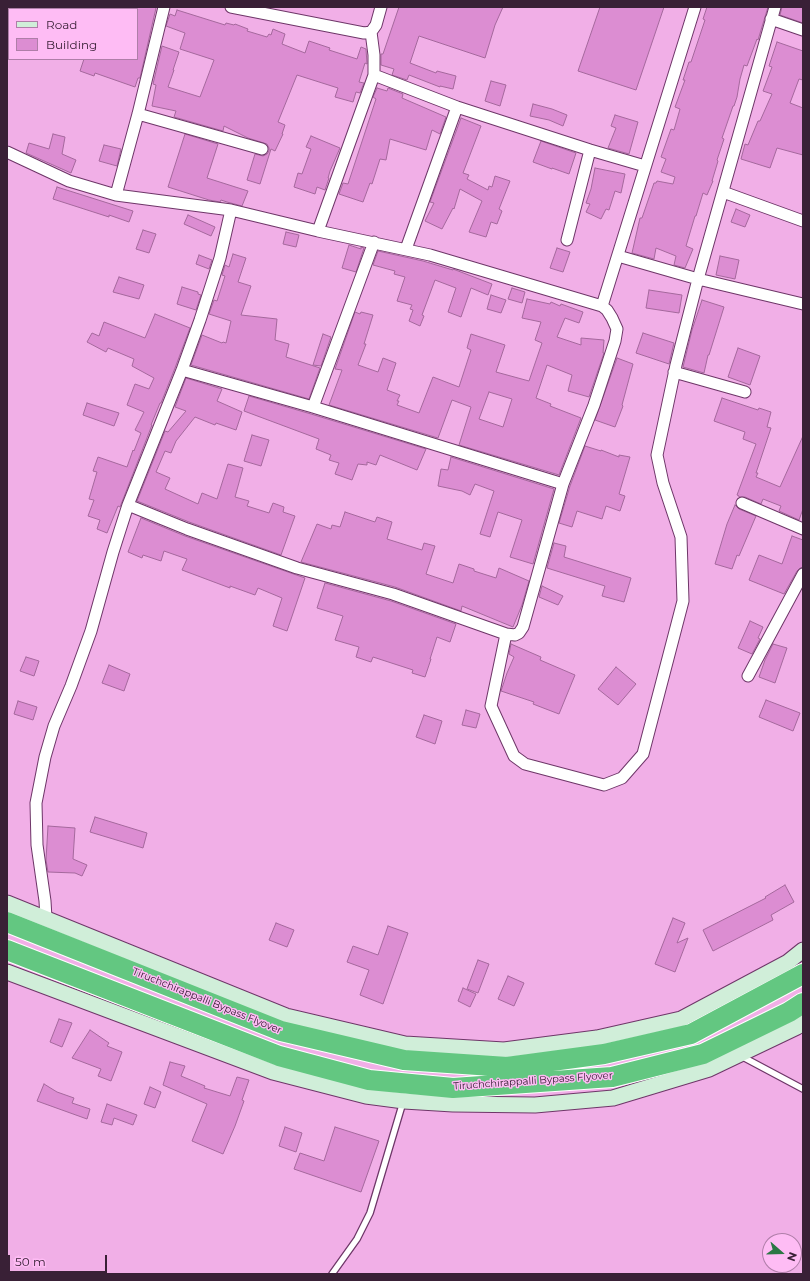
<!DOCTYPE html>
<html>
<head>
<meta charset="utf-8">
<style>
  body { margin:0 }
  #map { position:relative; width:810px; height:1281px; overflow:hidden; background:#f1afe7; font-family:Montserrat,sans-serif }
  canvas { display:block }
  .frame { position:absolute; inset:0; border:8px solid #392036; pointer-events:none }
  .legend { position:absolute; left:8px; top:8px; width:130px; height:52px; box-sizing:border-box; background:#febcf4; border:1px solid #af7ea8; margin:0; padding:5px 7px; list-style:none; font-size:12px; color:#392036 }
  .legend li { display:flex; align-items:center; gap:8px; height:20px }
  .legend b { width:20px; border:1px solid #af7ea8 }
  .north { position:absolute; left:762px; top:1233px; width:40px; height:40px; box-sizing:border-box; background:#febcf4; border:1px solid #af7ea8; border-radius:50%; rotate:110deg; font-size:11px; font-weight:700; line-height:16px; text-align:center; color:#392036 }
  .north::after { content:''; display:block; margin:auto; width:14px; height:18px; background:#2c7745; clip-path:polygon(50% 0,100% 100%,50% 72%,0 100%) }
  .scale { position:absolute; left:8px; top:1255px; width:99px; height:18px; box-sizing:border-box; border:2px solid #392036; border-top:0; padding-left:5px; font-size:12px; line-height:14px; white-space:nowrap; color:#392036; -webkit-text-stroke:3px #febcf4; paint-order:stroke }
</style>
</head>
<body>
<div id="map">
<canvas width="810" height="1281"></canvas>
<div class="frame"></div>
<ul class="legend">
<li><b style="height:5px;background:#d0eed9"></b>Road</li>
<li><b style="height:11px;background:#dc8dd2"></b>Building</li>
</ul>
<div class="north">N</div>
<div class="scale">50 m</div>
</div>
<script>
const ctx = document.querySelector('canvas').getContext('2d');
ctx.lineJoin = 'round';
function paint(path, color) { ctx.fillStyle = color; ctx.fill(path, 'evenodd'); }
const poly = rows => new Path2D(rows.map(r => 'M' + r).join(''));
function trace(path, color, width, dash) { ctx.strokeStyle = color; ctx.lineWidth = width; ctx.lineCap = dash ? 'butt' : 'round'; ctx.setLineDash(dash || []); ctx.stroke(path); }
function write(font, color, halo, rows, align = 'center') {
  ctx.font = font + ' Montserrat,sans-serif'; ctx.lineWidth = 3; ctx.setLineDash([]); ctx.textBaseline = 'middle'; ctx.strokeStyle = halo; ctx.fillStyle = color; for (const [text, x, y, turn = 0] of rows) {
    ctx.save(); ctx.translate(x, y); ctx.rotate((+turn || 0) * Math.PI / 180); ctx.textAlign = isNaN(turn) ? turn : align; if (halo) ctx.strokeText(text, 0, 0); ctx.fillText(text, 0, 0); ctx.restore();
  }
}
const building = poly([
  [137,7,153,7,156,8,140,78,138,78,135,87,95,73,94,76,80,71,84,59,137,59,137,7],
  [399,7,503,7,495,25,485,58,419,36,410,63,436,73,437,71,456,76,453,89,440,86,440,87,409,75,407,80,392,75,394,69,381,65,381,54,383,54,399,7],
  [600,7,664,7,636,90,578,71,600,7],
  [707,7,768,7,758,40,757,39,747,66,744,65,740,79,737,97,734,106,733,106,722,138,724,139,717,160,718,161,712,181,713,181,707,195,703,193,696,216,695,216,686,246,693,249,685,268,674,265,676,256,656,248,654,259,632,253,640,218,642,218,654,183,656,183,657,181,673,184,675,177,661,172,666,159,661,157,671,129,674,130,680,109,675,107,685,80,683,80,689,62,691,62,705,20,703,19,707,7],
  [782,7,803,7,803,23,780,15,782,7],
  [177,10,225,25,226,23,234,25,235,24,248,29,247,31,267,37,269,34,271,35,273,29,285,34,282,44,305,53,309,41,330,48,329,50,357,59,361,47,366,49,367,64,365,63,359,82,364,83,360,93,356,92,353,102,335,97,338,88,297,75,278,122,285,125,282,134,283,134,275,151,271,149,260,184,247,180,255,154,263,156,267,154,269,151,269,148,267,144,248,138,224,126,223,131,174,117,176,111,152,106,156,85,153,84,162,46,179,52,173,70,174,70,168,87,200,97,214,60,180,49,185,33,166,26,170,14,175,16,177,10],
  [777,42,803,51,803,80,799,79,790,103,803,108,803,155,777,148,770,168,741,159,745,144,748,145,758,121,760,121,772,94,763,91,772,67,769,66,777,42],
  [491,81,506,85,500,106,485,101,491,81],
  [377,88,387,91,388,88,403,94,402,98,446,117,440,134,432,130,426,150,390,139,386,160,380,159,372,184,370,183,363,202,339,194,343,183,348,184,376,99,373,97,377,88],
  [533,104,552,109,567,115,563,126,549,120,530,116,533,104],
  [615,115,638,122,629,154,608,148,616,128,611,126,615,115],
  [461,118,481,126,463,173,469,175,467,179,488,190,489,186,492,187,495,176,510,181,499,209,502,211,497,224,491,222,486,237,469,232,482,201,460,189,454,209,453,208,442,229,425,221,434,203,430,202,461,118],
  [53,134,65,137,62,154,76,160,71,173,26,153,29,143,49,149,53,134],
  [185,134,218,144,207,178,248,191,242,206,227,202,221,200,220,202,209,200,168,187,185,134],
  [311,136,340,148,330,171,328,178,329,178,325,190,317,187,315,194,294,187,298,173,302,174,311,149,306,147,311,136],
  [541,141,576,153,569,174,552,168,552,169,533,162,541,141],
  [104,145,121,149,117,166,99,161,104,145],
  [595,168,625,174,621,193,615,191,609,210,606,209,601,219,586,212,590,204,586,203,591,189,595,168],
  [57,187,133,211,129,222,109,215,109,217,53,199,57,187],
  [736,209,750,215,745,227,731,222,736,209],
  [188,215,215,227,211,236,184,224,188,215],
  [143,230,156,234,149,253,136,249,143,230],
  [286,232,299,235,296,247,283,244,286,232],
  [349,245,361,249,361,247,364,248,356,272,342,268,349,245],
  [557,248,570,252,563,272,550,268,557,248],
  [378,251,423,261,453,270,453,269,492,284,488,295,471,288,461,317,448,312,456,288,435,280,422,315,424,316,420,326,409,321,413,310,410,309,412,305,397,301,405,277,394,274,395,271,373,265,378,251],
  [233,254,246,258,238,282,251,286,241,315,277,319,275,340,289,344,286,357,320,368,309,399,191,365,202,335,222,343,223,342,226,343,231,321,209,314,214,300,217,301,225,276,222,275,225,265,229,267,233,254],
  [199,255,212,260,209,269,196,264,199,255],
  [720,256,739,260,735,279,716,275,720,256],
  [119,277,144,285,139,299,113,292,119,277],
  [182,287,198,292,198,294,201,295,196,310,177,304,182,287],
  [512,288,525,292,522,303,508,299,512,288],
  [649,290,682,295,679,313,646,308,649,290],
  [491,295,506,300,501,313,487,309,491,295],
  [527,299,550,304,551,302,560,306,561,304,583,312,579,323,565,318,557,337,581,345,581,338,604,340,603,353,604,353,589,397,568,391,572,375,547,365,536,398,551,404,550,406,581,418,559,475,459,445,471,407,452,400,438,438,329,405,342,370,335,369,355,312,360,314,361,312,373,315,364,344,366,344,358,365,378,372,383,358,396,363,387,390,400,395,397,401,399,401,397,405,419,413,433,377,459,387,471,350,467,348,471,334,505,345,496,372,529,381,542,343,535,340,541,322,522,318,527,299],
  [489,392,512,399,503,427,479,419,489,392],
  [702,300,724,307,709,355,708,355,704,373,683,367,692,330,702,300],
  [155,314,190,328,175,368,161,403,160,403,151,425,152,425,120,507,118,506,107,533,97,529,100,520,88,516,94,500,89,499,97,472,93,471,98,457,127,467,133,450,134,451,141,433,135,430,144,412,127,405,135,384,149,389,154,378,132,366,134,359,108,348,106,352,87,342,92,333,99,336,104,322,145,338,155,314],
  [643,333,674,343,669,364,636,353,643,333],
  [323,334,331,337,321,366,313,365,323,334],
  [738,348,760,356,750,385,728,377,738,348],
  [617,358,633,364,622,405,623,406,615,427,595,420,617,358],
  [186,378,222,389,217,401,242,412,236,430,216,423,215,425,195,417,176,441,171,453,165,451,156,472,170,478,165,489,198,504,202,493,217,499,228,464,243,468,235,497,249,501,247,506,269,513,273,503,284,507,283,512,295,516,281,555,189,522,137,501,165,431,168,432,186,411,175,407,186,378],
  [249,396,311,414,426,449,417,470,380,455,376,465,367,462,367,465,358,464,352,480,335,474,339,463,329,460,331,455,316,449,319,439,244,411,249,396],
  [722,398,758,410,759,408,771,412,767,427,771,428,756,473,758,473,756,477,780,487,803,436,803,509,799,520,779,511,781,506,763,499,761,504,745,497,739,497,739,496,737,495,756,444,743,439,745,432,714,421,722,398],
  [87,403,119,413,114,426,83,415,87,403],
  [252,435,269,440,261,466,244,461,252,435],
  [585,446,601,451,601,450,619,457,619,455,630,457,619,494,625,496,620,511,606,506,602,519,577,511,572,527,559,523,570,486,585,446],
  [451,457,554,489,533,564,510,557,522,520,498,512,490,537,480,534,494,491,475,484,470,495,462,491,438,486,441,469,448,470,451,457],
  [735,505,739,509,756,516,739,556,737,555,732,569,715,564,727,524,735,505],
  [345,512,375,522,377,517,392,522,387,539,422,550,424,543,435,546,426,574,453,583,459,564,474,569,474,571,496,578,499,568,529,581,522,605,513,627,462,606,461,611,395,587,301,562,317,524,331,529,332,525,340,527,345,512],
  [141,518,185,536,305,578,287,631,273,626,282,598,258,588,255,595,230,586,230,588,182,570,187,559,164,551,161,561,143,555,142,558,128,552,141,518],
  [792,536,803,540,803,567,800,568,797,571,784,594,749,580,759,555,782,564,792,536],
  [554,543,566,546,564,557,631,578,624,602,602,596,605,586,547,568,554,543],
  [325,583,391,601,456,624,450,642,437,637,430,659,431,659,425,677,412,673,413,670,373,657,371,662,356,657,359,647,335,640,343,616,317,608,325,583],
  [542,586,563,596,558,605,539,597,542,586],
  [750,621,763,627,758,638,760,639,752,654,738,648,750,621],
  [511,644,541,657,540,660,575,675,559,714,533,704,534,702,501,691,507,673,514,657,509,654,511,644],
  [773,644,787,648,775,683,759,677,765,660,773,644],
  [26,657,39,661,34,676,20,671,26,657],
  [109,665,130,674,124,691,102,683,109,665],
  [616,667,636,684,618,705,598,689,616,667],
  [766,700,800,713,793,731,759,717,766,700],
  [18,701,37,707,33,720,14,714,18,701],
  [466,710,480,714,476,728,462,725,466,710],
  [424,715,442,721,435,744,416,737,424,715],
  [95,817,147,833,143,848,90,832,95,817],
  [48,826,75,828,73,859,87,865,82,876,75,873,48,872,46,860,48,826],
  [785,885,794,902,771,915,773,920,713,951,703,930,766,898,765,897,785,885],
  [673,918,685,923,677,943,688,938,675,972,655,964,673,918],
  [276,923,294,930,287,947,269,940,276,923],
  [388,926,408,933,383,1004,360,995,369,970,347,962,353,946,378,955,388,926],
  [478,960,489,964,478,993,467,989,478,960],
  [508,976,524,983,514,1006,498,999,508,976],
  [463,988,476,994,470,1007,458,1001,463,988],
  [59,1019,72,1023,62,1047,50,1042,59,1019],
  [90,1030,109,1043,107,1046,122,1052,111,1081,98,1076,101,1069,72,1058,90,1030],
  [170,1062,185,1066,181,1076,205,1086,204,1088,230,1096,237,1077,249,1080,242,1100,244,1101,235,1126,223,1154,192,1141,207,1104,163,1085,170,1062],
  [44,1084,57,1092,74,1098,72,1103,90,1109,87,1119,37,1101,44,1084],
  [150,1087,161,1092,155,1108,144,1104,150,1087],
  [107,1104,137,1115,133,1125,114,1118,112,1125,101,1122,107,1104],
  [285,1127,302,1133,296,1152,279,1146,285,1127],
  [335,1127,379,1141,361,1192,294,1169,300,1153,324,1161,335,1127]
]);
const lane = poly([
  [741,1056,803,1089],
  [332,1274,357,1239,370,1213,403,1102]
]);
const street = poly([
  [231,7,364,33,371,32,376,25,381,7],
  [771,19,803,30],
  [374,75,457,107,590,150,645,166],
  [138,114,262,149],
  [7,152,69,181,116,195,231,210,220,258,200,320,182,370,128,505,113,552,91,631,71,686,54,726,45,757,36,803,37,845,45,901,46,918],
  [723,192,803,221],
  [116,195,138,114,164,7],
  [231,210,318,231,430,255,602,306,695,7],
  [318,231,374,75,374,55,371,32],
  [567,240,590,150],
  [406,249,457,107],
  [618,256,698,279,803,304],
  [182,370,313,407,563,484],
  [674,372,745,392],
  [313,407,374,242],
  [742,503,803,529],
  [128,505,187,529,297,568,393,594,506,634,515,635,519,633,523,627,563,484,594,405,615,341,617,329,612,318,607,310,602,306],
  [506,634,491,706,514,756,525,764,604,785,622,778,643,754,683,601,681,537,663,483,657,455,676,365,698,279,775,7],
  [748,676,803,574]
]);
const secondary = poly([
  [7,903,286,1016,405,1044,504,1050,597,1038,681,1019,788,962,803,950],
  [7,972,273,1072,366,1096,404,1101,453,1104,535,1105,613,1098,709,1069,797,1027,803,1023]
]);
const highway = poly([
  [7,922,281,1031,404,1060,507,1067,604,1054,691,1034,803,974],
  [7,950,279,1056,369,1080,453,1088,612,1077,703,1054,789,1012,803,1003]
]);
const streetNames = [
  ["Tiruchchirappalli Bypass Flyover",207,1001,22],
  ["Tiruchchirappalli Bypass Flyover",533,1081,-4]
];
paint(building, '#dc8dd2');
trace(building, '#a4689c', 1);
trace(lane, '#6e3668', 8);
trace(street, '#6e3668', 13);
trace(secondary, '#6e3668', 17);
trace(highway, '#fff', 22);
trace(lane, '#fff', 5.5);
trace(street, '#fff', 11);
trace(secondary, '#d0eed9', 15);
trace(highway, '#63c781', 20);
write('10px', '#392036', '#febcf4', streetNames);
</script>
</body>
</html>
